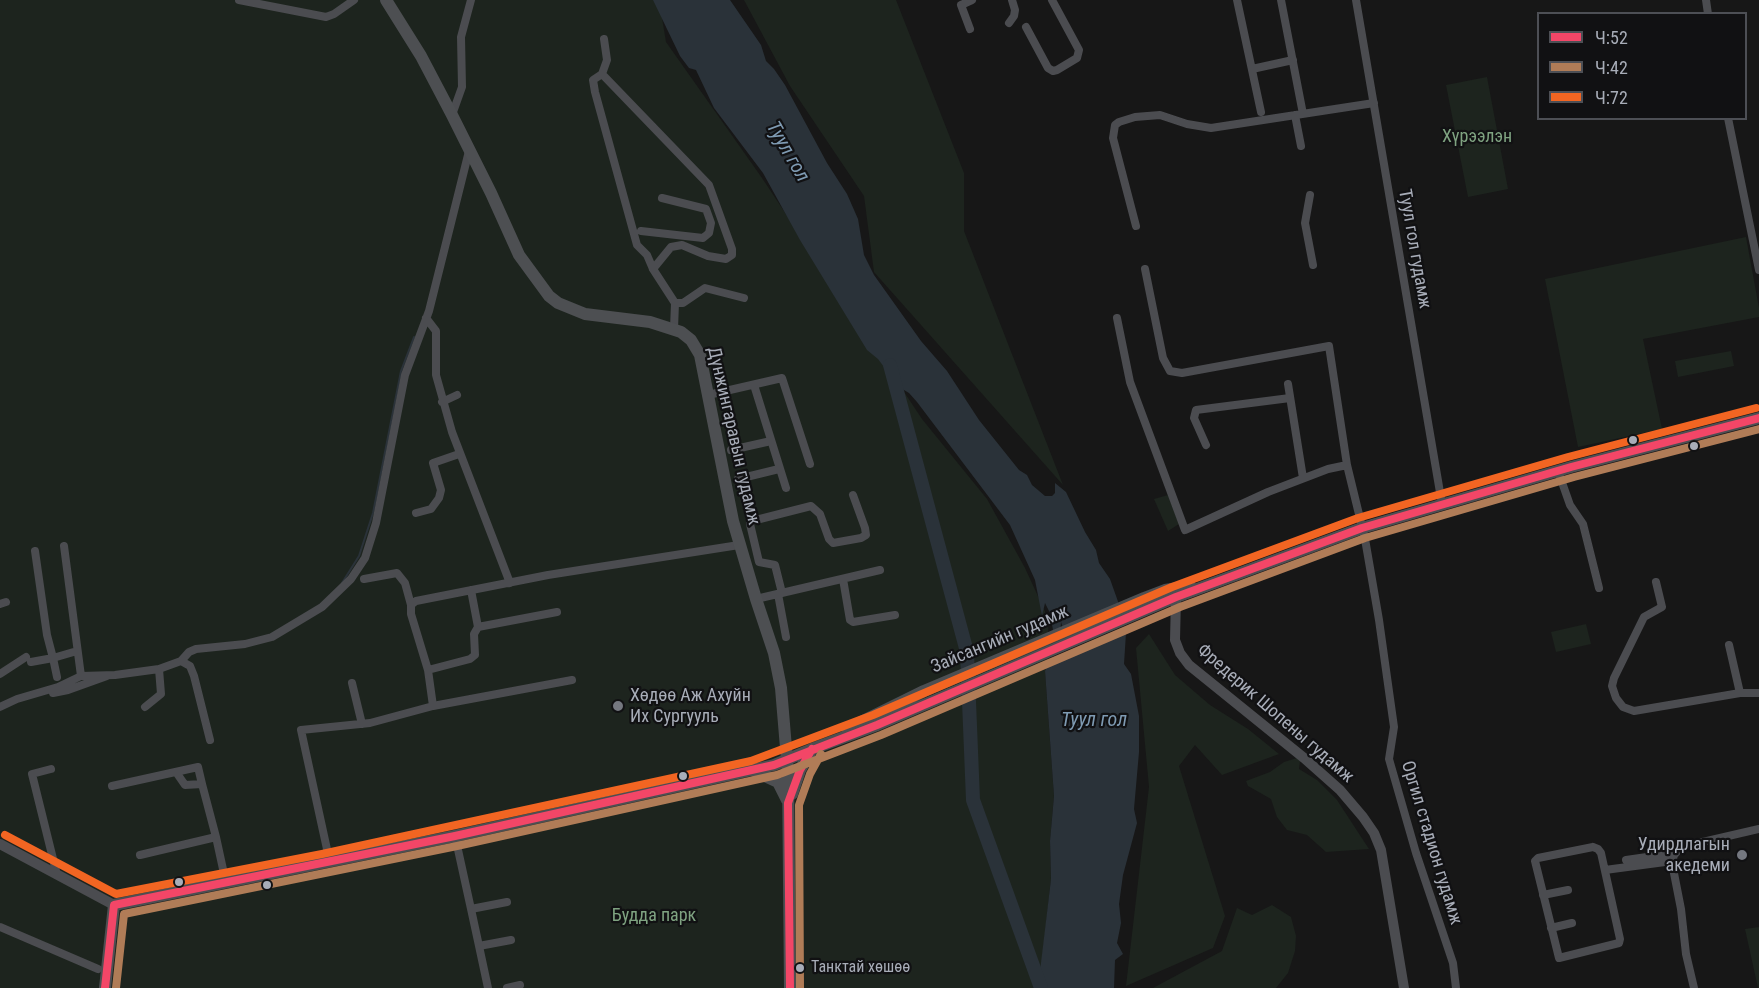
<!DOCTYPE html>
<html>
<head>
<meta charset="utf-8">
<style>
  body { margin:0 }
  #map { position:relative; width:1759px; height:988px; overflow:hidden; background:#171717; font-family:"Roboto Condensed",sans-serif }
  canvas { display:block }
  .legend { position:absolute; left:1537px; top:12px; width:210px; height:108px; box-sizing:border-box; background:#111113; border:2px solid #4d4f55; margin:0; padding:8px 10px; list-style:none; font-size:18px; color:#a8adb8 }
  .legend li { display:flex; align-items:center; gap:12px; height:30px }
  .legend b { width:30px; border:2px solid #4d4f55 }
</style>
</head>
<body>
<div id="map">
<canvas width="1759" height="988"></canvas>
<ul class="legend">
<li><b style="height:8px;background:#f34667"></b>Ч:52</li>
<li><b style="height:8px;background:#b07c57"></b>Ч:42</li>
<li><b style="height:8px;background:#f26522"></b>Ч:72</li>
</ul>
</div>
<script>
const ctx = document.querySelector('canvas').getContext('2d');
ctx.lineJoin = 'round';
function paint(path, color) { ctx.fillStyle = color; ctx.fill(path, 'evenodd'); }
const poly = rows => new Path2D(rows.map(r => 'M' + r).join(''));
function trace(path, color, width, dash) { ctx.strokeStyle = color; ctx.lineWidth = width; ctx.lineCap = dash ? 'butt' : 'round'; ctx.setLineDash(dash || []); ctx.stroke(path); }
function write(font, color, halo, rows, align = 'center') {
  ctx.font = font + ' "Roboto Condensed",sans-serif'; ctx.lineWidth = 4.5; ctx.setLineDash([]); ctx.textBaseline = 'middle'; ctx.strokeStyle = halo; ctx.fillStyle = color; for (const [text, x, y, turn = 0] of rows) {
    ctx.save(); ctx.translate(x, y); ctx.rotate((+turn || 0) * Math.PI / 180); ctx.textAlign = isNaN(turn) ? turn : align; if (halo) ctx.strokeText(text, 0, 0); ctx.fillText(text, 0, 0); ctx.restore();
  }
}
const green = poly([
  [0,0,659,0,666,42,762,178,922,419,987,499,1025,568,1048,618,1049,660,1045,671,1054,796,1050,841,1051,879,1039,988,0,988],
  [744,0,896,0,964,173,964,231,1063,485,874,272,864,196,790,86],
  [1487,77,1508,189,1468,197,1446,85],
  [1746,237,1759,308,1759,317,1643,339,1662,429,1578,447,1545,279],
  [1731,351,1734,366,1678,377,1675,361],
  [1168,495,1179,524,1168,531,1154,499],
  [1586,624,1591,644,1556,652,1551,632],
  [1149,634,1175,675,1210,705,1248,729,1279,754,1222,775,1195,745,1179,766,1225,916,1213,948,1126,986,1149,787,1136,648],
  [1297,758,1300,761,1299,769,1317,780,1337,800,1369,849,1326,852,1307,835,1287,830,1277,817,1271,799,1248,786,1246,781,1270,772,1284,762],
  [1272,905,1291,917,1296,936,1295,951,1288,973,1276,988,1153,988,1222,951,1237,908,1252,915],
  [1759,927,1759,988,1758,988,1745,929]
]);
const water = poly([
  [653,0,730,0,761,45,766,61,774,69,785,85,827,163,847,194,858,219,864,255,874,275,921,341,947,371,979,420,1019,470,1027,475,1032,485,1045,496,1052,496,1055,493,1055,483,1066,492,1085,532,1096,550,1099,563,1110,579,1121,610,1065,634,1061,622,1060,636,1053,630,1050,613,1045,603,1042,616,1035,580,1010,525,917,402,909,393,899,387,878,359,867,350,800,240,763,173,714,108,696,70,689,68,680,56],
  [1124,629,1126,633,1124,664,1131,674,1139,716,1139,752,1134,809,1137,823,1123,875,1119,904,1121,923,1117,943,1123,954,1115,960,1114,988,1038,988,1051,879,1050,841,1054,796,1045,671,1049,660,1110,633,1116,635]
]);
const stream = poly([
  [342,583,359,556,373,513,401,371,414,337]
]);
const river = poly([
  [890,365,967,652,973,800,1041,988]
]);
const minor = poly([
  [239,0,326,17,334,14,354,0],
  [1237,0,1261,112],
  [1281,0,1303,114],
  [1356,0,1442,504],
  [1706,0,1708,14],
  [1009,23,1014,16,1015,10,1012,0],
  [1026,27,1048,68,1053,71,1057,70,1077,58,1079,50,1052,0],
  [970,29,961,5,972,0],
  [604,39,607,60,602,74,593,80,595,92,637,245,647,255,653,269,675,303,674,329],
  [1252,69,1293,60],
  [602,74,709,185,732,249,732,255,726,259,708,256,682,245,671,247,653,269],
  [452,115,462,87,461,37,471,0],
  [1295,115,1301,146],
  [1728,118,1759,270],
  [1310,195,1305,223,1313,265],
  [1136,226,1113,138,1115,125,1119,122,1135,117,1160,115,1187,124,1211,128,1374,103],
  [641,231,703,238,709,233,711,223,706,209,662,198],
  [1145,269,1163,358,1170,371,1182,373,1329,346,1347,465,1365,539,1379,620,1394,727,1389,759,1416,853,1453,963,1456,988],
  [675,303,683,303,705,288,744,298],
  [426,318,436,331,436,375,452,432,510,583],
  [1117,318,1130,382,1185,530,1268,492,1328,469,1347,465],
  [1288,384,1303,478],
  [754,385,786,488],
  [708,395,782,378,810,464],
  [442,402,457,395],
  [1206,445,1194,418,1196,410,1290,398],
  [731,450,771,441],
  [1558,471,1570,505,1583,524,1599,588],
  [738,479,779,469],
  [416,513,431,509,439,498,441,490,433,463,459,454],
  [64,546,81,676],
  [364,579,397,573,405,583,411,605],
  [843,579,850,620,853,622,895,615],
  [1656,582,1662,607,1644,617,1614,678,1612,686,1616,698,1623,707,1634,711,1740,693],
  [782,593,775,565,759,562,750,524,752,521,811,506,820,514,829,539,833,543,861,538,866,535,865,528,853,495],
  [778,594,786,637],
  [756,599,880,570],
  [0,604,6,602],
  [478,627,557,612],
  [1729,645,1740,693,1759,693],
  [181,661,190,666,194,676,210,740],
  [31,662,53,658,47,635,35,551],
  [428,670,470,659,475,655,474,634,478,627,471,590],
  [0,674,26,657],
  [57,677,53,658,77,651],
  [572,680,433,706,428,670,411,614,411,605,416,601,548,575,739,545],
  [352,683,362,724],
  [53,693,68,690,107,676],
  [0,707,17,699,58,687,81,676,115,675,159,669,181,661,189,652,196,649,245,644,272,637,322,607,351,579,365,558,376,523,405,375,429,311,469,151],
  [145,707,161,694,159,669],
  [51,769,32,774,57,875],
  [176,772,185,785,202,784,216,837],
  [112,786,198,767,202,784],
  [455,836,471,909,507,902],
  [1593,847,1598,849,1601,853,1620,939,1619,943,1559,958,1535,861,1538,858,1593,847],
  [140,855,216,837,226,883],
  [1626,860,1661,855,1671,850],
  [330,863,301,730,370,723,433,706],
  [1605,870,1665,862,1669,851],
  [1543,895,1568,890],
  [471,909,479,946,511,940],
  [0,927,98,969],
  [1551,928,1572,923],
  [479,946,488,988],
  [507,988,520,985],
  [1694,988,1686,954,1681,909,1672,863,1674,855,1681,847,1759,829]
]);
const tertiary = poly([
  [1176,597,1175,640,1180,653,1189,665,1304,758,1340,790,1363,817,1374,833,1381,850,1404,988],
  [0,844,114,905]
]);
const primary = poly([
  [386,0,421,56,452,115,491,193,519,255,549,296,558,303,585,314,650,322,681,332,691,340,700,355,733,521,756,599,774,653,781,688,788,772,790,988],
  [847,729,924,691,1144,598,1165,590,1190,586],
  [754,771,778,782,787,800],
  [792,794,800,770,812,749],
  [105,988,114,905,455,836,774,765,812,749,877,725,1176,597,1362,528,1571,467,1759,418]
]);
const bus1 = poly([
  [105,988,114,905,455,836,774,765,877,725,1176,597,1362,528,1571,467,1759,418],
  [790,988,788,803,800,770,812,749]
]);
const bus2 = poly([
  [116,988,124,914,457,846,777,775,881,735,1180,607,1365,538,1574,477,1759,429],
  [800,988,799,805,810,774,821,754]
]);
const bus3 = poly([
  [5,835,116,894,322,854,751,761,873,715,1172,587,1358,518,1568,457,1756,408]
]);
const markers = [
  [1633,440,5,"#a8adb8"],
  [1694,446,5,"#a8adb8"],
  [618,706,6,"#757880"],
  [683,776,5,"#a8adb8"],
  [1742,855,6,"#757880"],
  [179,882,5,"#a8adb8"],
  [267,885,5,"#a8adb8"],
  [800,968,5,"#a8adb8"]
];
const busNames = [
  ["Танктай хөшөө",811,968]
];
const parkNames = [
  ["Хүрээлэн",1477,137],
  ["Будда парк",654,916]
];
const streetNames = [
  ["Туул гол гудамж",1414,249,80],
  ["Дүнжингаравын гудамж",733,436,77],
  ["Зайсангийн гудамж",1000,640,-23],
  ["Фредерик Шопены гудамж",1275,714,41],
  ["Оргил стадион гудамж",1431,843,73]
];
const poiNames = [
  ["Хөдөө Аж Ахуйн",630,696],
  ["Их Сургууль",630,717],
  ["Удирдлагын",1730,845,"right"],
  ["акедеми",1730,866,"right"]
];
const waterNames = [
  ["Туул гол",787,152,60],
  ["Туул гол",1094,721]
];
paint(green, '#1d241e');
paint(water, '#2a3239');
trace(stream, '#2a3239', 2);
trace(river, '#2a3239', 14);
trace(minor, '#4b4c50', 8);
trace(tertiary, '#4b4c50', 10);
trace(primary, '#4d4f52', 12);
trace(bus1, '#f34667', 8);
trace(bus2, '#b07c57', 8);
trace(bus3, '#f26522', 8);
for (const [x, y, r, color] of markers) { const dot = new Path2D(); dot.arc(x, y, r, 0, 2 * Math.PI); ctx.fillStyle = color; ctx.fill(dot); trace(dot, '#111113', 2); }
write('16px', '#a8adb8', '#111113', busNames, 'left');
write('18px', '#7fa381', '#111113', parkNames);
write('18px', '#a8adb8', '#111113', streetNames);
write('18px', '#a8adb8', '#111113', poiNames, 'left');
write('italic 20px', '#7f9bb3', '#111113', waterNames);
</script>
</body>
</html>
